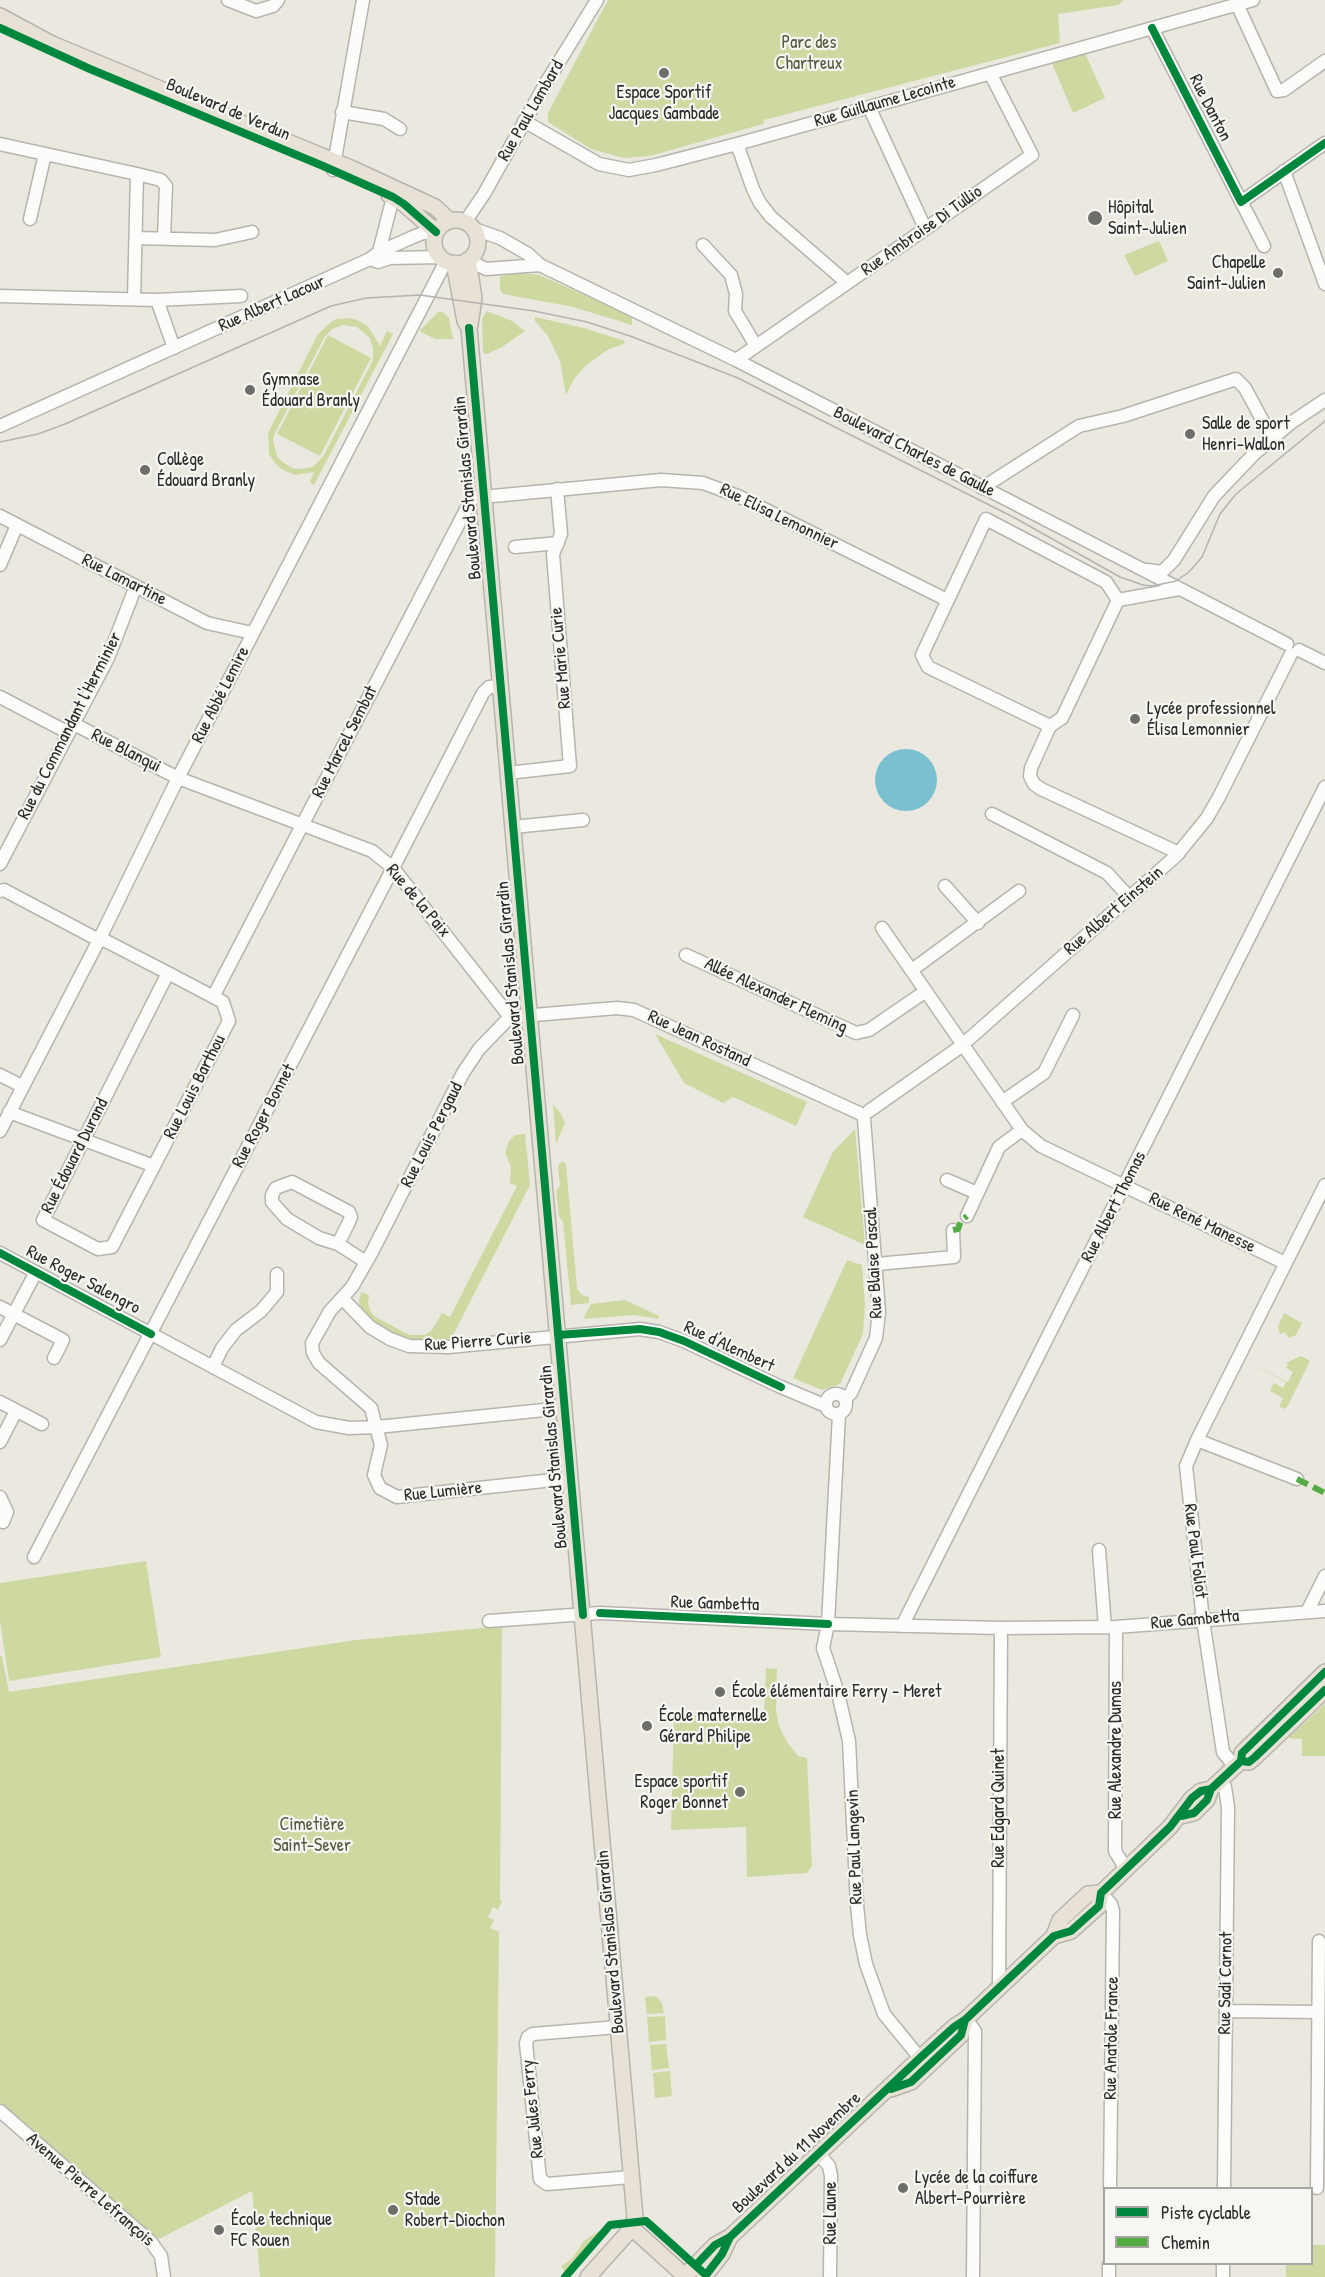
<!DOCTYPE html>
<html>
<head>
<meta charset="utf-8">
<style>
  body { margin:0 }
  #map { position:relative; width:1325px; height:2277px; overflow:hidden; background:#ebe8df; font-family:"Patrick Hand",sans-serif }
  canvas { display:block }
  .legend { position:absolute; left:1103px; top:2187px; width:210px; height:78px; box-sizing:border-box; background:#f6f6f2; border:2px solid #a5a5a2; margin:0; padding:8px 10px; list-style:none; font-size:18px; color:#2b2b2b }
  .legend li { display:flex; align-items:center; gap:12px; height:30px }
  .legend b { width:30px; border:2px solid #a5a5a2 }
</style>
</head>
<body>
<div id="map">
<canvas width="1325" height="2277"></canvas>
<ul class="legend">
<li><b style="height:8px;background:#00873e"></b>Piste cyclable</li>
<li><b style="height:8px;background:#54ab44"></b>Chemin</li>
</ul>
</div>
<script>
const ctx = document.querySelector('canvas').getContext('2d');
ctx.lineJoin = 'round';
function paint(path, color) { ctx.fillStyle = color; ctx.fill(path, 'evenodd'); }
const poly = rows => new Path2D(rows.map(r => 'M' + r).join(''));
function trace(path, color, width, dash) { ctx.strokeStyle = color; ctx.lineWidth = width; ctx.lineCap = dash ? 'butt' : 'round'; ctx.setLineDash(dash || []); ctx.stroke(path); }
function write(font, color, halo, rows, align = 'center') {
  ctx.font = font + ' "Patrick Hand",sans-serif'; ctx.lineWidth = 4.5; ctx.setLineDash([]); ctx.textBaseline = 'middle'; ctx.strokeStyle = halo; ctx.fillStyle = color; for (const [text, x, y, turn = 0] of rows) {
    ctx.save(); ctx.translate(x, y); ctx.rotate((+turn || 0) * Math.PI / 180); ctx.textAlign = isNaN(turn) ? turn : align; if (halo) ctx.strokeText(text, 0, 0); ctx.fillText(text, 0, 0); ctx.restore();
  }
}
const green = poly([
  [608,0,1124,0,1118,5,1058,14,1060,43,764,120,763,124,650,156,624,158,591,149,548,122,548,113],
  [1085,53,1105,98,1073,113,1052,63],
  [1159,241,1168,261,1135,276,1124,255],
  [514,272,539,275,623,312,632,318,632,325,573,307,503,294,500,289,500,277],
  [487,311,512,321,525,331,502,347,487,354,483,353,482,318],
  [438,312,443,312,449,318,453,339,435,339,419,331],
  [535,317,584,328,625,341,624,344,609,349,586,365,574,379,566,395,560,361,548,336,535,321],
  [348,318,357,320,368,326,380,346,387,331,393,334,314,485,310,482,314,472,295,475,281,469,275,463,269,454,268,433,318,334,330,323,336,319],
  [343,325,357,327,370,338,373,349,373,360,324,455,314,466,308,468,294,469,281,461,277,456,273,441,274,435,324,338,332,329],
  [328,335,371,358,320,456,277,434],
  [655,1034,807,1102,796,1126,733,1097,723,1103,684,1083],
  [553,1104,561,1114,565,1123,556,1144],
  [855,1129,865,1245,803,1217,833,1152],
  [525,1134,530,1185,450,1341,416,1343,381,1330,360,1309,359,1301,361,1292,369,1295,368,1303,371,1312,376,1317,409,1335,425,1335,432,1330,442,1313,450,1317,517,1186,510,1183,511,1167,505,1153,509,1141,515,1135],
  [561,1162,564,1162,566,1164,577,1289,582,1295,589,1297,589,1303,571,1305,563,1222,559,1216,556,1191,560,1186,558,1166],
  [847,1260,862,1265,865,1306,863,1334,840,1384,822,1390,793,1378],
  [625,1300,659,1316,658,1319,635,1315,583,1319,591,1304],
  [1284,1313,1302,1323,1296,1335,1288,1338,1285,1332,1280,1334,1278,1326],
  [1301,1356,1310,1361,1287,1407,1284,1409,1279,1406,1283,1398,1270,1391,1274,1383,1283,1388,1286,1382,1244,1361,1288,1382,1293,1372,1286,1368,1288,1364,1286,1363],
  [146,1561,161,1657,9,1681,0,1621,0,1583],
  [502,1626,500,1899,502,1901,498,1910,493,1907,488,1917,494,1920,490,1928,499,1932,495,2277,260,2277,252,2191,159,2239,0,2103,0,1656,2,1656,9,1692,356,1640],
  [766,1668,777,1669,776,1710,779,1726,787,1742,798,1756,807,1758,812,1866,807,1873,747,1877,746,1827,671,1830,674,1715,764,1718],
  [1325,1704,1325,1756,1302,1756,1302,1739,1288,1738],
  [656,1996,662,2003,664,2013,647,2014,645,1997],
  [665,2016,666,2040,649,2042,647,2017],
  [666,2044,669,2068,652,2070,650,2045],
  [670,2071,672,2096,655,2098,653,2073],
  [599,2231,601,2233,565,2273,561,2266,571,2260,584,2241],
  [1312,2245,1325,2245,1325,2277,1286,2277,1286,2264,1312,2264]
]);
const water = poly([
  '875 780a31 31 0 1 1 62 0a31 31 0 1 1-62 0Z'
]);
const minor = poly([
  [228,0,256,11,273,6,278,0],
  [1237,4,1277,91,1284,90,1325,61],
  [1152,28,1264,246],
  [869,107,925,228],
  [342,112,384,119,400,129],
  [524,121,599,164,629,170,656,165,737,144,1253,0],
  [0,144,137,174,134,298],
  [737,144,753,189,760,203,771,217,846,282],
  [333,170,363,0],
  [1284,171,1325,284],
  [137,174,161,180,166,186,164,238],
  [1241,202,1325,143],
  [30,219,45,154],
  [465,222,484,194,546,83,597,0],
  [474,229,500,238,528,254,540,265,736,360,1287,644],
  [136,238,215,240,252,232],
  [703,245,731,275,736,294,735,311,756,346],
  [379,252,393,197],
  [370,259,378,262,390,258,441,257],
  [468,260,486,269,540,265],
  [0,296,157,300],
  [174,348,157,300,241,296],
  [736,360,1032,155,990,73],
  [0,426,370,259,379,252,413,237,423,233,436,233],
  [982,488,1079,426,1123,416,1236,379,1245,388,1272,438],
  [0,516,207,623,252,633],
  [515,547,558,543],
  [0,565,17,525],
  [1147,570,1162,572,1174,560,1214,496,1254,454,1292,422,1325,400],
  [1118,600,1062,718,1050,726,1031,768,1030,776,1034,784,1041,789,1179,853],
  [1118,600,1179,589],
  [1299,650,1325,663],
  [0,697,69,733],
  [74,724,178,778,372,851,393,868,510,1017],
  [1050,726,928,667,922,655,986,519,1106,582,1118,600],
  [508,773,570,766,553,554,561,534,557,489],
  [992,814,1107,873,1129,897],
  [513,827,583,820],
  [0,864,108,658,136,586],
  [945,886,978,923],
  [0,891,4,890,95,938,100,938,168,973,223,1002,229,1021,112,1247,98,1249,43,1220,168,973],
  [882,928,1022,1130,1041,1146,1285,1263],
  [686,955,856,1033,869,1030,926,991],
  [912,970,1019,891],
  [213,997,472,498,661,480,703,483,738,496,947,600],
  [510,1017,479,1049,463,1073,372,1252,352,1287,330,1311,312,1343,313,1353,319,1363,371,1408,381,1445,374,1475,380,1488,397,1497,571,1478],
  [510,1017,617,1008,634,1010,859,1113],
  [0,1075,22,1086],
  [1002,1102,1044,1073,1073,1015],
  [869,1111,960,1047,1176,856,1207,818,1219,797,1291,654],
  [9,1112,154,1166],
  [0,1131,100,938,178,778,446,261],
  [947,1180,977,1193],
  [967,1216,999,1147,1022,1130],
  [338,1244,349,1222,351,1217,349,1212,292,1182,276,1188,272,1195,272,1202,287,1219,319,1238,338,1244,366,1262],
  [0,1253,316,1422,349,1428,377,1427,564,1408],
  [877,1264,954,1257,953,1230],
  [342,1298,370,1327,390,1339,409,1346,448,1347,640,1329,659,1332,684,1341,781,1387,826,1406],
  [0,1307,63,1340,54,1358],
  [0,1340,36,1272],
  [213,1367,222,1348,236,1330,261,1311,277,1292,277,1274],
  '826 1404a10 10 0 1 1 20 0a10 10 0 1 1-20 0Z',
  [845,1399,851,1393,876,1338,879,1312,864,1119],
  [0,1402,42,1424],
  [839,1414,828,1624,823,1648,838,1693,849,1741,857,1905,860,1935,866,1964,884,2014,920,2058],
  [1197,1440,1297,1479],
  [0,1442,16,1411],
  [0,1497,7,1512,3,1522],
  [1099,1550,1105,1627],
  [34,1557,393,868,483,693,489,687,500,686],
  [1307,1612,1325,1576],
  [489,1621,600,1613,828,1624,1001,1628,1116,1627,1325,1611],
  [902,1626,1325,787],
  [1116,1627,1115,1851,1126,1869],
  [1235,1767,1223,1752,1203,1620,1186,1466,1197,1440,1325,1185],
  [1220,1780,1225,1787,1228,1807,1224,2188],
  [1101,1893,1111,1904,1113,1911,1110,2188],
  [999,1988,1001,1628],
  [1226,2011,1318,2012],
  [966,2019,975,2031,973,2277],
  [618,2027,533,2034,528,2037,526,2043,540,2179,547,2184,631,2177],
  [0,2111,151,2242,161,2256,164,2277],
  [818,2153,829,2166,831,2176,830,2277],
  [1317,2188,1319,1941],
  [1109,2277,1109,2264],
  [1223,2277,1223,2264]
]);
const major = poly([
  [0,16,52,44,353,169,435,207,450,221],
  [389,195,404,204,436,232],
  '434 242a22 22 0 1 1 44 0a22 22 0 1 1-44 0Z',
  [468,260,474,298,470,325],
  [454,263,465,321,469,328,471,351,635,2217,632,2228,588,2277],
  [1241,1761,1249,1762,1255,1757,1325,1690],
  [1181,1816,1194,1813,1207,1800,1211,1789,1241,1761,1242,1753,1325,1672],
  [1054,1936,1060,1920,1088,1894,1101,1893],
  [891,2089,911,2082,961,2035,965,2020],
  [632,2228,686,2277],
  [685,2276,715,2245,730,2237,920,2058,954,2027,966,2019,1054,1936,1071,1931,1099,1906,1101,1893,1170,1827,1192,1798,1201,1791,1211,1789],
  [704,2277,722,2254,730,2237]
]);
const tram = poly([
  [0,442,38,434,65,424,331,306,366,298,420,295,534,311,587,322,630,336,738,378,1015,518,1120,577,1143,585,1152,586,1176,581,1189,572,1202,557,1220,514,1236,494,1325,421]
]);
const quiet = poly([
  [953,1230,958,1229,961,1221,967,1216],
  [1297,1479,1325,1493]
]);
const cycleway = poly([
  [0,28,90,69,323,166,393,197,404,204,436,232],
  [1152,28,1241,202,1325,143],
  [469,328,583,1615],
  [0,1253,151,1334],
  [558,1335,640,1329,659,1332,684,1341,781,1387],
  [600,1613,828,1624],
  [1241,1761,1249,1762,1255,1757,1325,1690],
  [1181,1816,1194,1813,1207,1800,1211,1789,1241,1761,1242,1753,1325,1672],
  [891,2089,911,2082,961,2035,965,2020],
  [696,2265,715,2245,730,2237,920,2058,954,2027,966,2019,1054,1936,1071,1931,1099,1906,1101,1893,1170,1827,1192,1798,1201,1791,1211,1789],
  [565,2277,610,2225,646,2221,706,2275,722,2254,730,2237]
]);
const markers = [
  [664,73,6,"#6e6d6a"],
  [1095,218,8,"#6e6d6a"],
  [1278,273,6,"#6e6d6a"],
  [250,390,6,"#6e6d6a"],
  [1190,434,6,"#6e6d6a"],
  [145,470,6,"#6e6d6a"],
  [1135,719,6,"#6e6d6a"],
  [720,1692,6,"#6e6d6a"],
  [647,1726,6,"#6e6d6a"],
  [740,1792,6,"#6e6d6a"],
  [903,2188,6,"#6e6d6a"],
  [393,2210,6,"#6e6d6a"],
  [219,2230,6,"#6e6d6a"]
];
const parkNames = [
  ["Parc des",809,43],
  ["Chartreux",809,64],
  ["Cimetière",312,1825],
  ["Saint-Sever",312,1846]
];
const poiNames = [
  ["Espace Sportif",664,93,"center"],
  ["Jacques Gambade",664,114,"center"],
  ["Hôpital",1108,208],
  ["Saint-Julien",1108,229],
  ["Chapelle",1266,263,"right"],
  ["Saint-Julien",1266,284,"right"],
  ["Gymnase",262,380],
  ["Édouard Branly",262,401],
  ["Salle de sport",1202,424],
  ["Henri-Wallon",1202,445],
  ["Collège",157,460],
  ["Édouard Branly",157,481],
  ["Lycée professionnel",1147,709],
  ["Élisa Lemonnier",1147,730],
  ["École élémentaire Ferry - Meret",732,1692],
  ["École maternelle",659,1716],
  ["Gérard Philipe",659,1737],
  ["Espace sportif",728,1782,"right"],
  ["Roger Bonnet",728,1803,"right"],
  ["Lycée de la coiffure",915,2178],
  ["Albert-Pourrière",915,2199],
  ["Stade",405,2200],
  ["Robert-Diochon",405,2221],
  ["École technique",231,2220],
  ["FC Rouen",231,2241]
];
const streetNames = [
  ["Rue Guillaume Lecointe",885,102,-16],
  ["Rue Danton",1210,108,63],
  ["Boulevard de Verdun",228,110,23],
  ["Rue Paul Lambard",531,111,-60],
  ["Rue Ambroise Di Tullio",922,231,-35],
  ["Rue Albert Lacour",272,304,-24],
  ["Boulevard Charles de Gaulle",914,452,27],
  ["Boulevard Stanislas Girardin",468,488,-95],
  ["Rue Elisa Lemonnier",779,517,26],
  ["Rue Lamartine",124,580,27],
  ["Rue Marie Curie",561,658,-95],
  ["Rue Abbé Lemire",221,695,-63],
  ["Rue du Commandant l'Herminier",70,726,-63],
  ["Rue Marcel Sembat",345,742,-63],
  ["Rue Blanqui",126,751,27],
  ["Rue de la Paix",418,901,50],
  ["Rue Albert Einstein",1114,911,-41],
  ["Boulevard Stanislas Girardin",511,973,-95],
  ["Allée Alexander Fleming",776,996,25],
  ["Rue Jean Rostand",699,1039,25],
  ["Rue Louis Barthou",195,1087,-63],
  ["Rue Roger Bonnet",264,1116,-62],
  ["Rue Louis Pergaud",432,1135,-63],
  ["Rue Édouard Durand",75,1156,-63],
  ["Rue Albert Thomas",1114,1207,-63],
  ["Rue René Manesse",1202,1223,26],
  ["Rue Blaise Pascal",874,1263,-93],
  ["Rue Roger Salengro",83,1280,28],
  ["Rue Pierre Curie",478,1342,-4],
  ["Rue d'Alembert",729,1347,25],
  ["Boulevard Stanislas Girardin",554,1457,-95],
  ["Rue Lumière",443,1492,-6],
  ["Rue Paul Foliot",1195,1551,83],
  ["Rue Gambetta",715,1604,2],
  ["Rue Gambetta",1195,1620,-5],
  ["Rue Alexandre Dumas",1116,1750,-90],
  ["Rue Edgard Quinet",999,1808,-90],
  ["Rue Paul Langevin",855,1847,-92],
  ["Boulevard Stanislas Girardin",611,1942,-95],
  ["Rue Sadi Carnot",1226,1983,-89],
  ["Rue Anatole France",1112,2038,-89],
  ["Rue Jules Ferry",533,2109,-96],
  ["Boulevard du 11 Novembre",797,2153,-43],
  ["Avenue Pierre Lefrançois",90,2190,41],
  ["Rue Laune",831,2213,-90]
];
paint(green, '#ced9a2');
paint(water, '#7bc0d1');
trace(minor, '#b6b4ae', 15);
trace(major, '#b6b4ae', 18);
trace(minor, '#fcfcfa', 12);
trace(major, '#e8e2d6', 15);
trace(tram, '#b4b3b2', 1.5);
trace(quiet, '#54ab44', 6, [12, 6]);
trace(cycleway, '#00873e', 8);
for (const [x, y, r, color] of markers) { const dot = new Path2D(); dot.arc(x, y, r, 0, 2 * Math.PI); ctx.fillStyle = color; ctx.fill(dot); trace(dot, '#f6f6f2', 2); }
write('18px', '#555b40', '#f6f6f2', parkNames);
write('18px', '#2b2b2b', '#f6f6f2', poiNames, 'left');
write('18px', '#2b2b2b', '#f6f6f2', streetNames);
</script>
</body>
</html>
